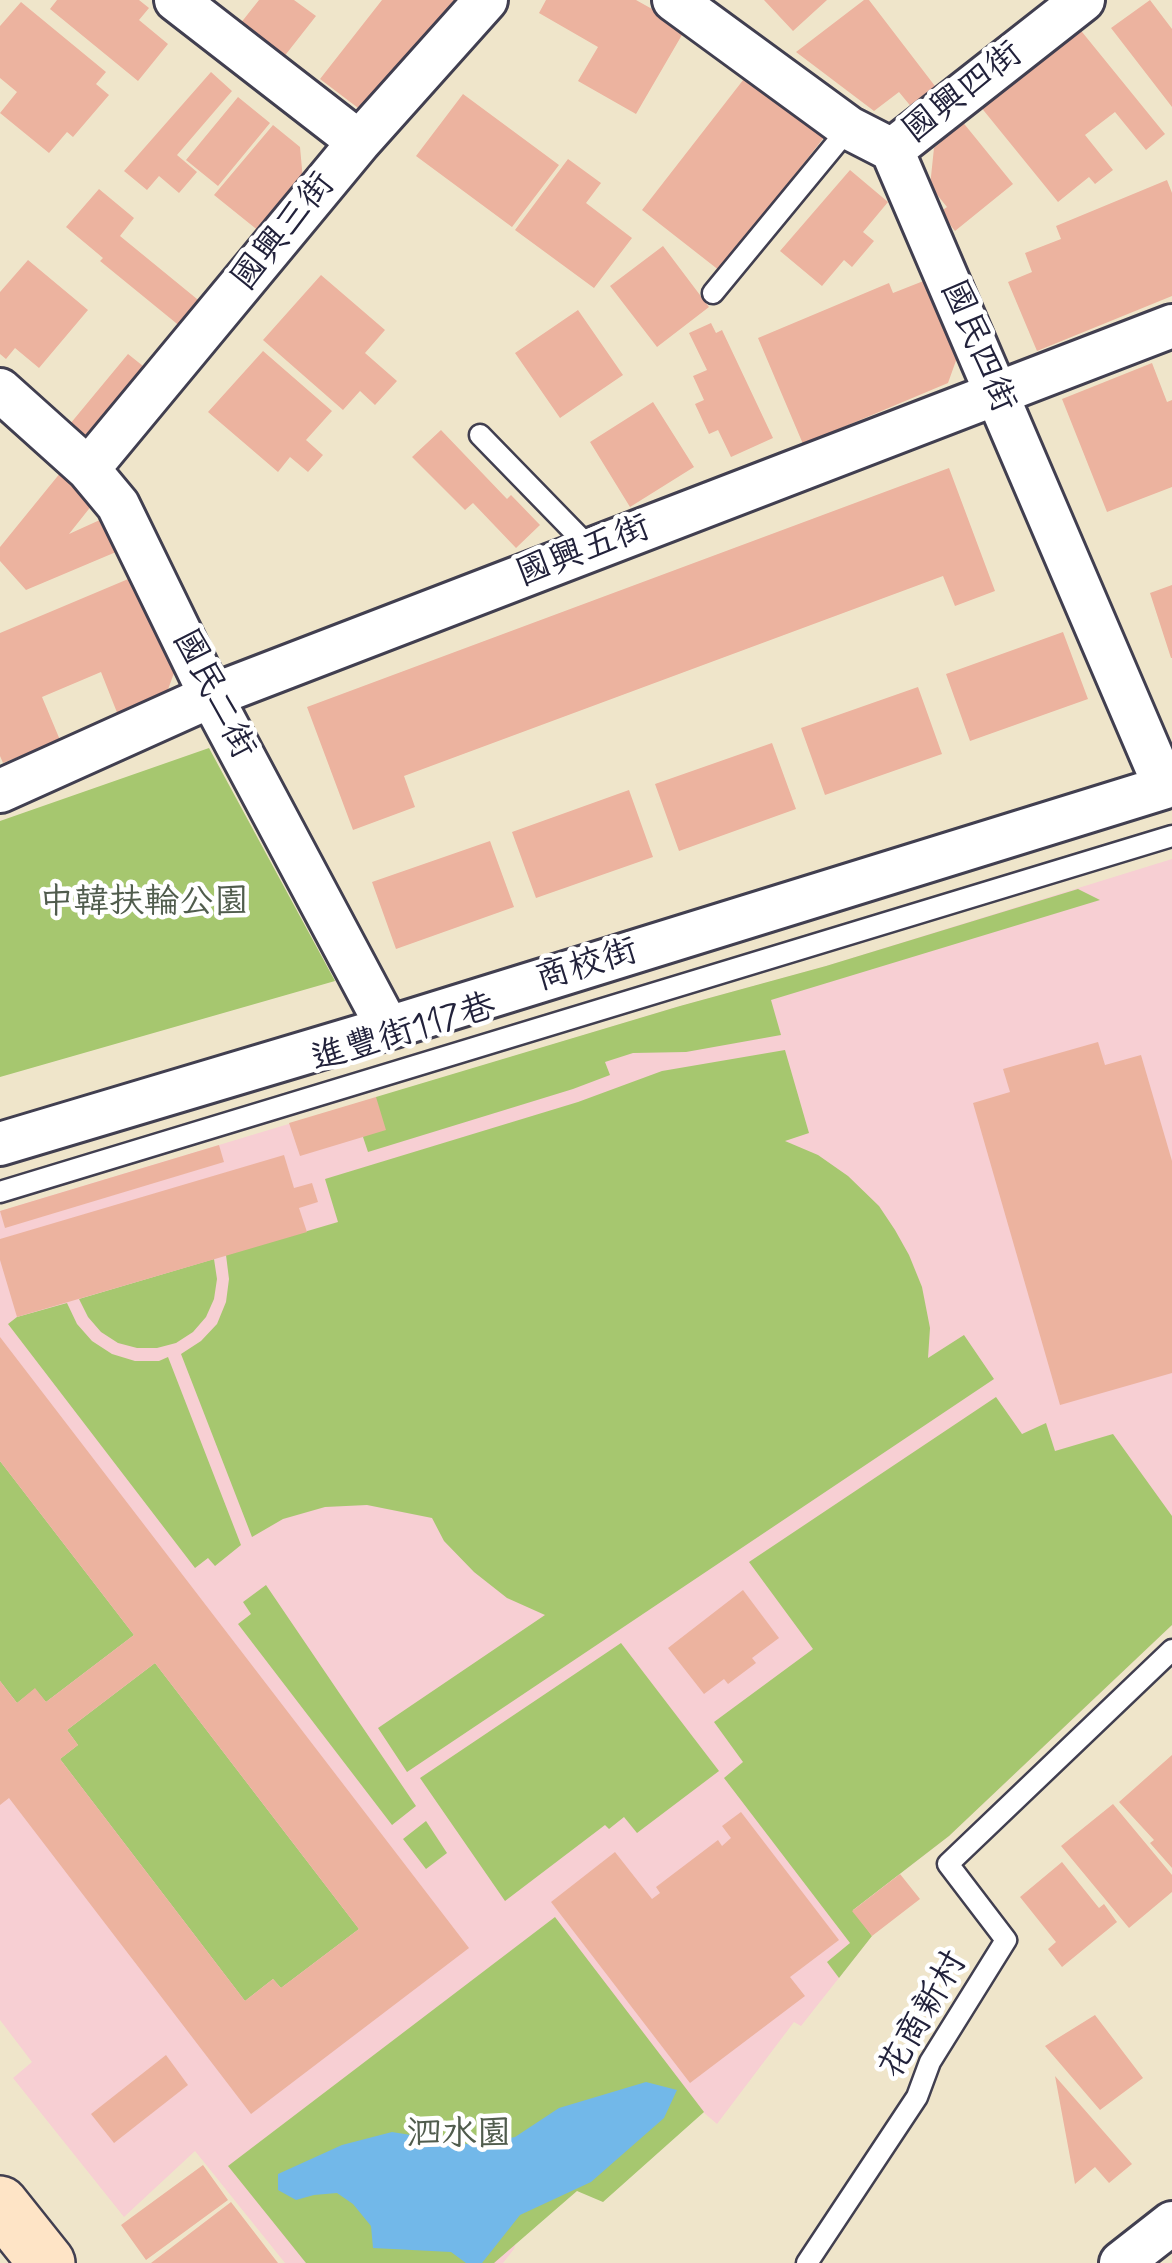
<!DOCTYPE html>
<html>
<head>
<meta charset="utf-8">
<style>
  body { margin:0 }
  canvas { display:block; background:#efe5ca }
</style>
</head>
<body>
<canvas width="1172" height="2263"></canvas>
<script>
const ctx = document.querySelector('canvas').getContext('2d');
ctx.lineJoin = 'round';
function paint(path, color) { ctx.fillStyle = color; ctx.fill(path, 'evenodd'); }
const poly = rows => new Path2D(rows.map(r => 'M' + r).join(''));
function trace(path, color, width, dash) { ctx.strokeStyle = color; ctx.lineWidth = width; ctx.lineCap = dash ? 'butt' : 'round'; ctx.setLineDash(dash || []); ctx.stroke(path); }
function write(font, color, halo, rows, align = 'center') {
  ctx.font = font + ' Mynerve,"LXGW WenKai TC",sans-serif'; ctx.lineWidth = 9; ctx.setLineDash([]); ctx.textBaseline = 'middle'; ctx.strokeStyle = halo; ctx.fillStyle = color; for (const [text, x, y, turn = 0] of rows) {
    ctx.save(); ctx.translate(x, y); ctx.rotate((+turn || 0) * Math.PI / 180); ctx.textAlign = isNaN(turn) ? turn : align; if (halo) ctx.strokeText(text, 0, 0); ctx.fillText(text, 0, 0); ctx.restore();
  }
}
const built = poly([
  [1172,859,1172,1625,949,1836,853,1910,872,1936,801,2026,794,2022,717,2124,600,2024,546,2123,514,2249,503,2263,285,2263,195,2151,124,2217,13,2078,32,2062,0,2020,0,1211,680,1006,826,966]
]);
const green = poly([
  [209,748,335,981,0,1077,0,821],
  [1078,889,1100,900,771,1000,781,1035,686,1052,633,1053,605,1062,610,1075,573,1089,368,1152,363,1137,376,1097,680,1006,826,966],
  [785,1050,809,1133,785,1141,818,1155,848,1176,879,1206,895,1230,909,1255,922,1287,930,1328,928,1358,964,1335,994,1379,407,1772,378,1728,545,1615,507,1598,474,1572,444,1541,432,1518,367,1505,325,1507,283,1519,252,1537,181,1354,201,1341,217,1324,226,1302,229,1279,226,1255,338,1222,325,1179,578,1102,662,1071],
  [214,1259,217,1279,214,1299,206,1317,193,1332,176,1343,157,1348,137,1348,118,1343,101,1332,88,1317,79,1299],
  [67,1303,77,1324,92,1341,112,1354,135,1361,159,1361,168,1357,241,1545,215,1566,208,1558,195,1568,8,1324,17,1317],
  [996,1397,1022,1434,1046,1423,1055,1451,1113,1434,1172,1516,1172,1625,949,1836,853,1910,872,1936,839,1978,827,1962,850,1943,724,1778,743,1762,714,1722,813,1649,749,1562],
  [0,1461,134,1635,46,1702,35,1689,17,1703,0,1681],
  [266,1585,416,1806,392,1825,238,1624,251,1614,243,1602],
  [621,1643,719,1771,637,1833,624,1817,609,1829,605,1825,505,1901,420,1778],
  [155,1663,359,1929,281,1988,273,1979,245,2001,60,1759,78,1745,67,1730],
  [426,1821,447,1853,426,1869,403,1839],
  [555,1917,704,2112,603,2202,577,2191,494,2263,306,2263,228,2166]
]);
const water = poly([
  [646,2082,677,2090,664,2118,591,2182,520,2215,482,2263,466,2263,451,2252,373,2248,371,2226,353,2204,337,2193,314,2195,296,2200,278,2190,278,2174,342,2145,392,2132,473,2145,515,2137,559,2108]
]);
const building = poly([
  [57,0,139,0,149,8,139,20,168,44,138,81,50,9],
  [259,0,294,0,316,16,283,58,240,24],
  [382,0,456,0,366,114,320,79],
  [546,0,636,0,686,28,636,114,578,81,598,47,539,13],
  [764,0,827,0,793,31],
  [864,0,869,0,938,90,913,109,899,92,874,111,796,52],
  [1150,0,1172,29,1172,107,1111,28],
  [21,2,106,72,96,84,109,95,73,137,67,132,49,153,0,113,17,92,0,78,0,26],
  [1078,27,1165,134,1146,150,1115,112,1085,135,1113,170,1095,184,1089,177,1058,202,980,106],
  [211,72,232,91,177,155,197,172,179,193,159,176,147,190,124,171],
  [747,75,825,136,720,271,642,210],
  [463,94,559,165,512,227,416,156],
  [238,97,270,123,218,186,186,160],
  [957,115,1013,184,955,231,940,212,947,207,930,186,934,148,941,142,934,134],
  [273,125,300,147,303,180,260,232,214,195],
  [568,159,601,183,586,203,632,238,594,288,515,230],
  [850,170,888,202,863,232,874,241,852,267,844,260,822,286,780,251],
  [1167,180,1172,193,1172,296,1037,351,1008,282,1032,272,1025,253,1061,239,1056,226],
  [99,189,134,218,120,236,208,308,187,332,100,261,103,258,66,227],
  [663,246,709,307,657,347,610,286],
  [28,260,88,310,39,368,15,348,6,359,0,354,0,292],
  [321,275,385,330,365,353,397,381,375,405,360,391,343,410,263,340],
  [926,280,958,355,948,383,803,444,758,338,889,283,893,293],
  [578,310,623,375,560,418,515,353],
  [711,323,716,333,722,330,773,438,731,457,718,430,709,434,695,404,704,400,693,376,707,370,689,333],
  [263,351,332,411,306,440,323,455,308,472,290,457,278,472,208,412],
  [128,354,153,374,105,433,84,435,70,424],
  [1152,363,1167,402,1172,400,1172,487,1107,512,1062,399],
  [653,402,694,467,630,507,590,442],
  [441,430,507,499,511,495,540,525,516,548,473,503,465,510,412,457],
  [949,468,995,591,955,606,943,576,404,776,415,807,353,830,307,707],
  [61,472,96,500,69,534,102,519,116,552,26,590,0,561,0,547],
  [133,577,174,673,166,695,118,715,101,672,42,697,60,740,3,763,0,756,0,633],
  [1172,585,1172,658,1171,658,1150,593],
  [1063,632,1088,699,970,741,946,674],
  [918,687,942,754,825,795,801,728],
  [772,743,796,809,679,851,655,784],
  [629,790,653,857,536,898,512,832],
  [490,841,514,907,396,949,372,882],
  [1098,1042,1105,1065,1141,1055,1172,1161,1172,1373,1060,1405,973,1103,1010,1092,1003,1069],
  [376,1097,386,1130,300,1156,289,1123],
  [219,1145,224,1162,5,1228,0,1211],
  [284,1155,294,1188,312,1183,318,1202,299,1208,307,1232,17,1317,0,1260,0,1239],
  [0,1337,469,1948,251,2114,9,1798,0,1805,0,1681,17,1703,35,1688,46,1702,134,1635,0,1461],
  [155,1663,359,1929,281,1988,273,1979,245,2001,60,1759,78,1745,67,1730],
  [743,1590,779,1638,752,1658,756,1663,728,1684,724,1679,704,1694,668,1648],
  [1172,1755,1172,1868,1150,1843,1154,1840,1119,1802],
  [1113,1804,1172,1875,1172,1892,1129,1928,1061,1846],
  [741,1812,839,1940,790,1977,805,1996,690,2083,551,1902,615,1852,652,1899,660,1893,656,1887,718,1840,722,1846,731,1838,722,1826],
  [1062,1862,1099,1908,1104,1904,1117,1922,1062,1967,1048,1949,1056,1942,1020,1897],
  [900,1874,920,1899,872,1936,852,1911],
  [1095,2015,1143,2078,1100,2110,1045,2046],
  [166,2055,188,2085,114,2143,91,2114],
  [1055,2076,1132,2164,1109,2183,1095,2167,1075,2184],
  [203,2165,228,2200,146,2260,121,2225],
  [231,2202,278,2263,151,2263]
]);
const lane = poly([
  [713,293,849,128],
  [480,435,592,550],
  [0,1192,1172,836],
  [807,2263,917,2097,930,2062,1006,1940,948,1864,1172,1650]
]);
const street = poly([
  [176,0,359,142],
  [674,0,849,128,892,150,1165,787],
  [892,150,1083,0],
  [0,390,88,469,118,505,211,696,388,1028],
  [88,469,359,142,486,0],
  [0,791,211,696,1172,326],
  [0,1144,388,1028,1172,785],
  [1121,2263,1172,2223]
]);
const secondary = poly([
  [0,2204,47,2263]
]);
const streetNames = [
  ["國興四街",964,94,-38],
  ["國興三街",285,233,-51],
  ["國民四街",976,347,67],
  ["國興五街",584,553,-21],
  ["國民二街",212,695,63],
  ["商校街",587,967,-17],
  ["進豐街117巷",404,1035,-17],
  ["花商新村",925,2016,-60]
];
const parkNames = [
  ["中韓扶輪公園",144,905],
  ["泗水園",459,2137]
];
paint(built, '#f7cfd3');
paint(green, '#a6c76f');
paint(water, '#72b8e9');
paint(building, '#ecb39f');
trace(lane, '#413f50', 25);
trace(street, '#413f50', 48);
trace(secondary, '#413f50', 60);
trace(lane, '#fff', 20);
trace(street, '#fff', 42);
trace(secondary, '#fee4c6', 55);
write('35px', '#22223b', '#fff', streetNames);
write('35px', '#505c4d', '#fff', parkNames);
</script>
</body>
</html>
